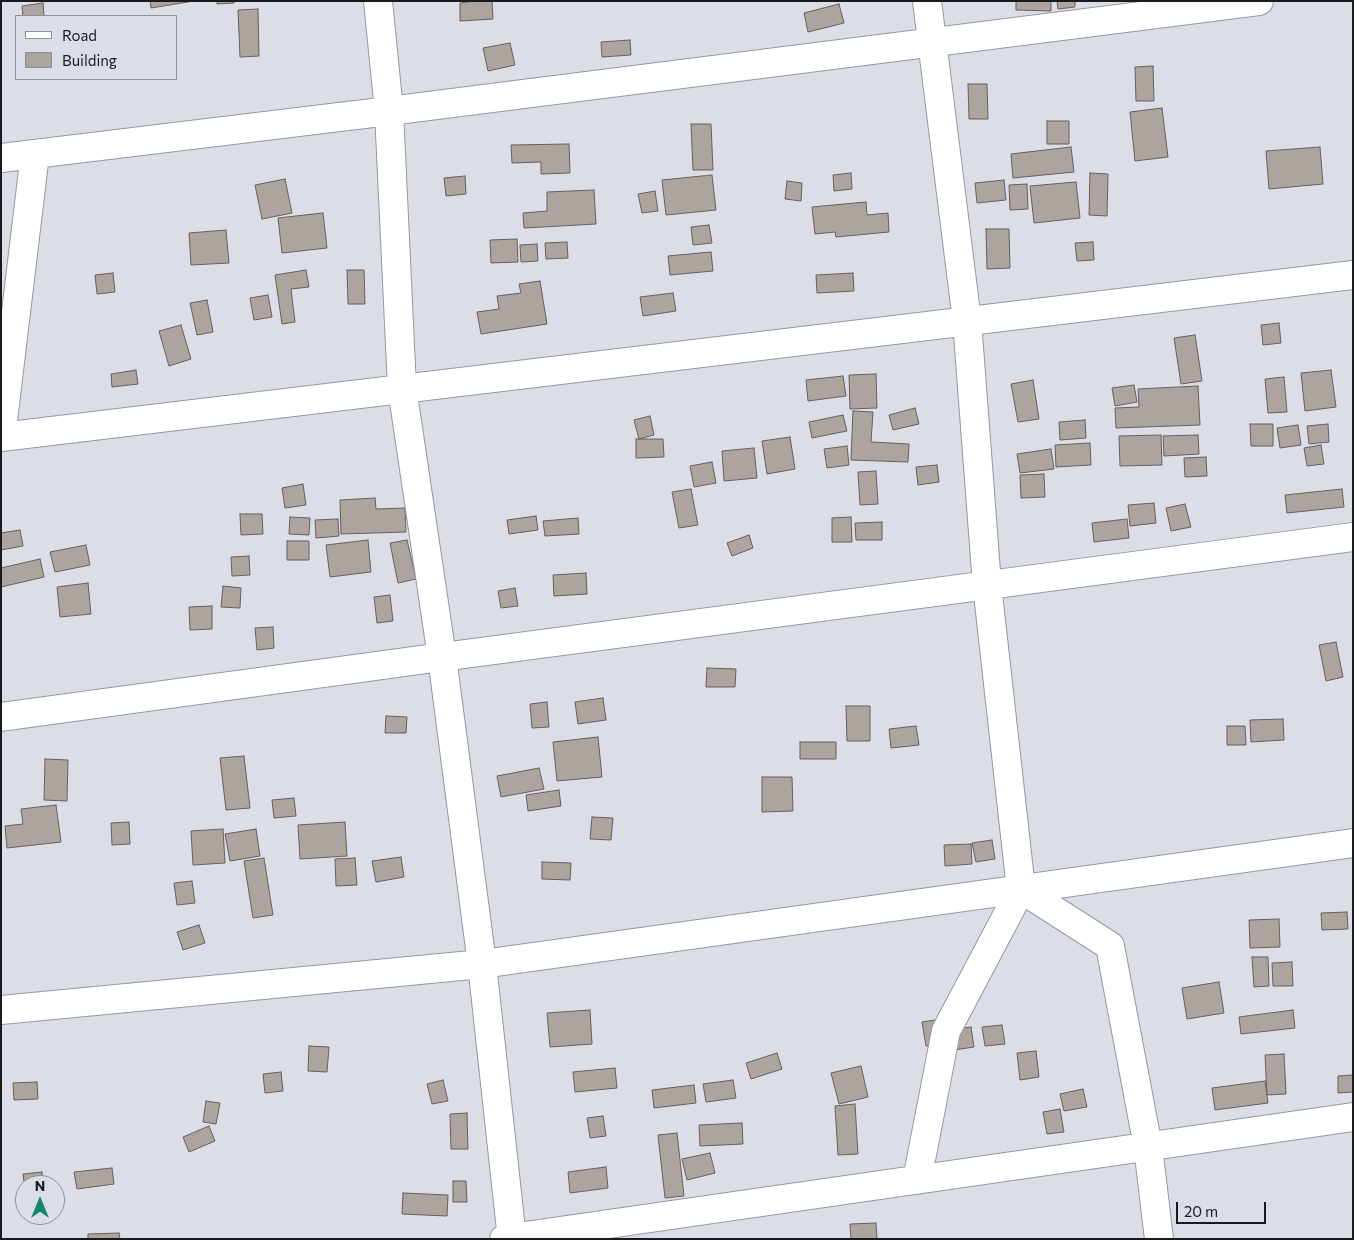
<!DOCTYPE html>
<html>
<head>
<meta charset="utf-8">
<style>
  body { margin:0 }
  #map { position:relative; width:1354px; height:1240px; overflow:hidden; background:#dbdee7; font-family:Commissioner,sans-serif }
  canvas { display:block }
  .frame { position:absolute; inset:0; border:2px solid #191a1d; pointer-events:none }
  .legend { position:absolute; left:15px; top:15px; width:162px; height:65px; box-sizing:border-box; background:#dbdee7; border:1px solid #8d9096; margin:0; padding:6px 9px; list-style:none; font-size:15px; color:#191a1d }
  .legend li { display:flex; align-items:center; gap:10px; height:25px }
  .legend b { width:25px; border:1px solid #8d9096 }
  .north { position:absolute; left:15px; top:1175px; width:50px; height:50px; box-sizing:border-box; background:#dbdee7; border:1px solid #8d9096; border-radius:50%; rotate:0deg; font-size:14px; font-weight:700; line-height:20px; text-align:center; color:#191a1d }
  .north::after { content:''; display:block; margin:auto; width:18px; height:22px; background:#12896b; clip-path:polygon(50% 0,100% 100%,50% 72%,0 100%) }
  .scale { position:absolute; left:1176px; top:1202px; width:90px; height:22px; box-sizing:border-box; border:2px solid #191a1d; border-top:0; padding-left:6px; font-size:15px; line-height:18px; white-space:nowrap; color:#191a1d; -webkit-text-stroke:4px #dbdee7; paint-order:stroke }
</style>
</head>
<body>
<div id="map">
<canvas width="1354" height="1240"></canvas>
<div class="frame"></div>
<ul class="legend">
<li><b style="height:6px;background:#fff"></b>Road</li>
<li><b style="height:14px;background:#ada4a0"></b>Building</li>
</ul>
<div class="north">N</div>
<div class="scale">20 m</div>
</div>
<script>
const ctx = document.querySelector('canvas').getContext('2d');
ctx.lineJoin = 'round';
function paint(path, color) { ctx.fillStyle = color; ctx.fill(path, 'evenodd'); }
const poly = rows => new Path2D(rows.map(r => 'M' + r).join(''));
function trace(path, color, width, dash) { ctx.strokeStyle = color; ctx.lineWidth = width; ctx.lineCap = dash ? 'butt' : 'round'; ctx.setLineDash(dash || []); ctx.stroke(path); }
const building = poly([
  [150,1,194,1,151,8,150,1],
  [217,1,234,1,234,3,217,4,217,1],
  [475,1,492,1,493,19,460,21,460,3,475,1],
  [1016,1,1051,1,1051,11,1016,10,1016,1],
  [1057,1,1075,1,1075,7,1058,9,1057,1],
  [43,3,44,16,23,16,22,6,43,3],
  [839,4,844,23,808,32,804,13,839,4],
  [258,9,259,56,240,57,238,10,258,9],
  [630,40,631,55,602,57,601,42,630,40],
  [510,43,515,65,488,71,483,48,510,43],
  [1153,66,1154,101,1136,101,1135,67,1153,66],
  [968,84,987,84,988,119,969,119,968,84],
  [1162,108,1168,157,1135,161,1130,112,1162,108],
  [1047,121,1069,121,1069,144,1047,144,1047,121],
  [691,124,711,124,713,170,693,170,691,124],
  [569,144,570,173,541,174,541,162,512,163,511,145,569,144],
  [1071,147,1074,172,1013,178,1011,154,1071,147],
  [1320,147,1323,184,1269,189,1266,151,1320,147],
  [851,173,852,189,834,191,833,175,851,173],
  [1090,173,1108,174,1107,216,1089,215,1090,173],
  [712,175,716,210,666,215,662,180,712,175],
  [465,176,466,194,446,196,444,178,465,176],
  [285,179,292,213,262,219,255,185,285,179],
  [1004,180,1006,200,977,203,975,183,1004,180],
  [787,181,802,183,801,201,785,199,787,181],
  [1076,182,1080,218,1034,223,1030,186,1076,182],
  [1027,184,1028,209,1010,210,1009,185,1027,184],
  [594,190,596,224,524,228,523,213,547,211,547,192,594,190],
  [655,191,658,211,642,213,638,194,655,191],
  [866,202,867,215,888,213,889,232,836,237,835,232,815,234,812,207,866,202],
  [323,213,327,248,282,253,278,218,323,213],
  [709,225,712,243,693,245,691,227,709,225],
  [986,229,1009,229,1010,268,987,269,986,229],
  [226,230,229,263,191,265,189,233,226,230],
  [517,239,518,262,491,263,490,240,517,239],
  [567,242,568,258,546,259,545,243,567,242],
  [1093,242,1094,260,1077,261,1075,243,1093,242],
  [537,244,538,261,521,262,520,245,537,244],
  [711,252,713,271,670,275,668,256,711,252],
  [306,270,309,287,291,289,295,322,282,324,275,275,306,270],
  [347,270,364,270,365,304,348,304,347,270],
  [113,273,115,292,97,294,95,275,113,273],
  [853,273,854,291,817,293,816,275,853,273],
  [540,281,547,324,481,334,477,312,499,309,497,296,521,293,519,284,540,281],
  [673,293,676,311,643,316,640,297,673,293],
  [268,295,272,317,254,320,250,298,268,295],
  [207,300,213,332,197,335,190,303,207,300],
  [1279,323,1281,343,1263,345,1261,325,1279,323],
  [181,325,191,359,169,366,159,331,181,325],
  [1195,335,1202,381,1181,384,1174,338,1195,335],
  [136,370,138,384,112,387,111,374,136,370],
  [1331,370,1336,407,1305,411,1301,373,1331,370],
  [876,374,877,408,850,409,849,375,876,374],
  [843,376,846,396,808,401,806,380,843,376],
  [1284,377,1287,412,1268,413,1265,379,1284,377],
  [1033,380,1039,419,1018,422,1011,384,1033,380],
  [1134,385,1137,402,1115,406,1112,388,1134,385],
  [1198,386,1200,425,1116,428,1115,408,1139,407,1138,389,1198,386],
  [915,408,919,424,893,430,889,415,915,408],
  [853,411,873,412,871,442,909,444,908,462,851,460,853,411],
  [843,415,847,431,812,438,809,422,843,415],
  [650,416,654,435,639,439,634,420,650,416],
  [1085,420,1086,438,1060,440,1059,422,1085,420],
  [1250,424,1273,424,1273,446,1251,446,1250,424],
  [1328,424,1329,442,1309,444,1307,426,1328,424],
  [1298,425,1301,445,1280,448,1277,428,1298,425],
  [1161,435,1162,465,1120,466,1119,436,1161,435],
  [1198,435,1199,454,1164,456,1163,436,1198,435],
  [790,437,795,469,767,474,762,441,790,437],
  [636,439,663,439,664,457,636,458,636,439],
  [1090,443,1091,465,1056,467,1055,445,1090,443],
  [1321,445,1324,464,1307,466,1304,448,1321,445],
  [847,446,849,465,827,468,824,449,847,446],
  [754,448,757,478,724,481,722,451,754,448],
  [1051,449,1054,469,1020,473,1017,454,1051,449],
  [1206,457,1207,476,1185,477,1184,458,1206,457],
  [712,462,716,483,694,487,690,466,712,462],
  [937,465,939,482,918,485,916,467,937,465],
  [876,471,878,504,860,505,858,472,876,471],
  [1044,474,1045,497,1021,498,1020,475,1044,474],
  [303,484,306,505,285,508,282,488,303,484],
  [691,489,698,525,679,528,672,492,691,489],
  [1342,489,1344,507,1287,513,1285,495,1342,489],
  [375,498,376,509,405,508,406,532,341,534,340,500,375,498],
  [1154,503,1156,523,1130,526,1128,505,1154,503],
  [1185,504,1191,527,1171,531,1166,508,1185,504],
  [240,514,262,514,263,534,241,535,240,514],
  [536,516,538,530,509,534,507,520,536,516],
  [290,517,310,518,309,535,289,534,290,517],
  [851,517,852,542,832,542,832,518,851,517],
  [578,518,579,534,545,536,543,521,578,518],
  [338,519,339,536,316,538,315,520,338,519],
  [1127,519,1129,538,1094,542,1092,523,1127,519],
  [882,522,882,540,856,540,855,523,882,522],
  [20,530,23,546,1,550,1,533,20,530],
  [749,535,753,548,732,556,727,543,749,535],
  [368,540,371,572,330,577,326,545,368,540],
  [407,540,416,579,398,583,390,543,407,540],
  [287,541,309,541,309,560,287,560,287,541],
  [86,545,90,565,55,572,50,552,86,545],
  [249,556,250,575,232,576,231,557,249,556],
  [40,559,44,577,1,587,1,568,40,559],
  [586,573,587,594,554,596,553,575,586,573],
  [88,583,91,614,60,617,57,587,88,583],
  [223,586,241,588,240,608,221,607,223,586],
  [515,588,518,606,501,608,498,591,515,588],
  [390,595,393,621,377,623,374,597,390,595],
  [212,606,212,629,190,630,189,607,212,606],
  [273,627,274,648,257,650,255,628,273,627],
  [1336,642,1343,677,1326,681,1319,645,1336,642],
  [707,668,736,669,735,687,706,687,707,668],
  [603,698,606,720,578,724,575,702,603,698],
  [547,702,549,727,532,728,530,704,547,702],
  [846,706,870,706,870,741,847,741,846,706],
  [386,716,407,717,406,733,385,733,386,716],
  [1283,719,1284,740,1251,742,1250,720,1283,719],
  [916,726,919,745,891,748,889,729,916,726],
  [1227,726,1245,726,1246,745,1227,745,1227,726],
  [598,737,602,777,557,781,553,742,598,737],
  [800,742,836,742,836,759,800,759,800,742],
  [244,756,250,808,226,810,220,758,244,756],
  [45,759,68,760,67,801,44,800,45,759],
  [539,768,544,789,501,797,497,776,539,768],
  [762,777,792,777,793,811,762,812,762,777],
  [559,790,561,806,528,811,526,795,559,790],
  [294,798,296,816,274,818,272,800,294,798],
  [56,805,61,842,7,848,5,826,23,824,21,809,56,805],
  [592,817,613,818,611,840,590,839,592,817],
  [129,822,130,844,112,845,111,823,129,822],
  [345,822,347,856,300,859,298,825,345,822],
  [223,829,225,863,193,865,191,831,223,829],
  [256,829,260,856,230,861,225,834,256,829],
  [992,840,995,859,976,862,972,843,992,840],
  [971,844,972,864,945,866,944,845,971,844],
  [401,857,404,877,376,882,372,861,401,857],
  [264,858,273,915,253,918,244,861,264,858],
  [355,858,357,885,336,886,335,859,355,858],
  [542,862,571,863,570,880,542,879,542,862],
  [192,881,195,903,177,905,174,883,192,881],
  [1347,912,1348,929,1322,930,1321,913,1347,912],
  [1279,919,1280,947,1250,948,1249,920,1279,919],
  [199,925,205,943,183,950,177,932,199,925],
  [1252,957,1268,957,1269,986,1254,987,1252,957],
  [1292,962,1293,986,1273,986,1272,963,1292,962],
  [1219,982,1224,1013,1187,1019,1182,988,1219,982],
  [590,1010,592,1044,550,1047,547,1013,590,1010],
  [1293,1010,1295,1028,1241,1034,1239,1017,1293,1010],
  [942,1019,946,1043,926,1046,922,1022,942,1019],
  [1002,1025,1005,1044,985,1046,982,1027,1002,1025],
  [971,1027,974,1047,954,1050,951,1030,971,1027],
  [309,1046,329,1047,327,1072,308,1071,309,1046],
  [1036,1051,1039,1077,1020,1080,1017,1053,1036,1051],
  [777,1053,782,1069,751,1079,746,1063,777,1053],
  [1284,1054,1286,1094,1267,1095,1265,1055,1284,1054],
  [861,1066,868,1097,839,1104,831,1073,861,1066],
  [615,1068,617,1088,575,1092,573,1072,615,1068],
  [281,1072,283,1091,265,1093,263,1074,281,1072],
  [1353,1075,1353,1092,1338,1093,1338,1076,1353,1075],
  [443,1080,448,1101,432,1104,427,1084,443,1080],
  [733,1080,736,1098,706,1102,703,1084,733,1080],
  [1265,1081,1268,1103,1215,1110,1212,1088,1265,1081],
  [37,1082,38,1099,14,1100,13,1083,37,1082],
  [694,1085,696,1103,654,1108,652,1090,694,1085],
  [1083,1089,1087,1107,1064,1111,1060,1094,1083,1089],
  [206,1101,220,1103,216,1124,203,1122,206,1101],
  [855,1104,858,1154,838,1155,835,1106,855,1104],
  [1060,1109,1064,1132,1047,1134,1043,1112,1060,1109],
  [467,1113,468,1149,451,1149,450,1114,467,1113],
  [603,1116,606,1136,590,1138,587,1118,603,1116],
  [742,1123,743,1144,700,1146,699,1125,742,1123],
  [209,1126,215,1141,189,1152,183,1137,209,1126],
  [677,1133,684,1196,665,1198,658,1135,677,1133],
  [710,1153,715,1173,687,1180,682,1159,710,1153],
  [606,1167,608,1188,570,1193,568,1172,606,1167],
  [112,1168,114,1184,77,1189,74,1172,112,1168],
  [42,1172,43,1185,25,1185,25,1190,23,1174,42,1172],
  [453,1181,466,1181,467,1202,453,1202,453,1181],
  [403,1193,448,1195,447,1216,402,1214,403,1193],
  [876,1223,877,1239,851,1239,850,1224,876,1223],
  [119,1233,120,1239,88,1239,88,1234,119,1233]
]);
const minor = poly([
  [378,1,389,111,402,388,442,657,482,964,512,1239],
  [927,1,967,321,987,585,1021,889,1110,946,1148,1147,1159,1239],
  [35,154,1,437,1353,275],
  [1,158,389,111,1259,1],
  [1,717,442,657,1353,537],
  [1,1010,482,964,1353,843],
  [917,1180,946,1031,1021,889],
  [504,1239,1353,1117]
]);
paint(building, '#ada4a0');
trace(building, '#675f5b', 1);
trace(minor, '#9598a0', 30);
trace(minor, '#fff', 28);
</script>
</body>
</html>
